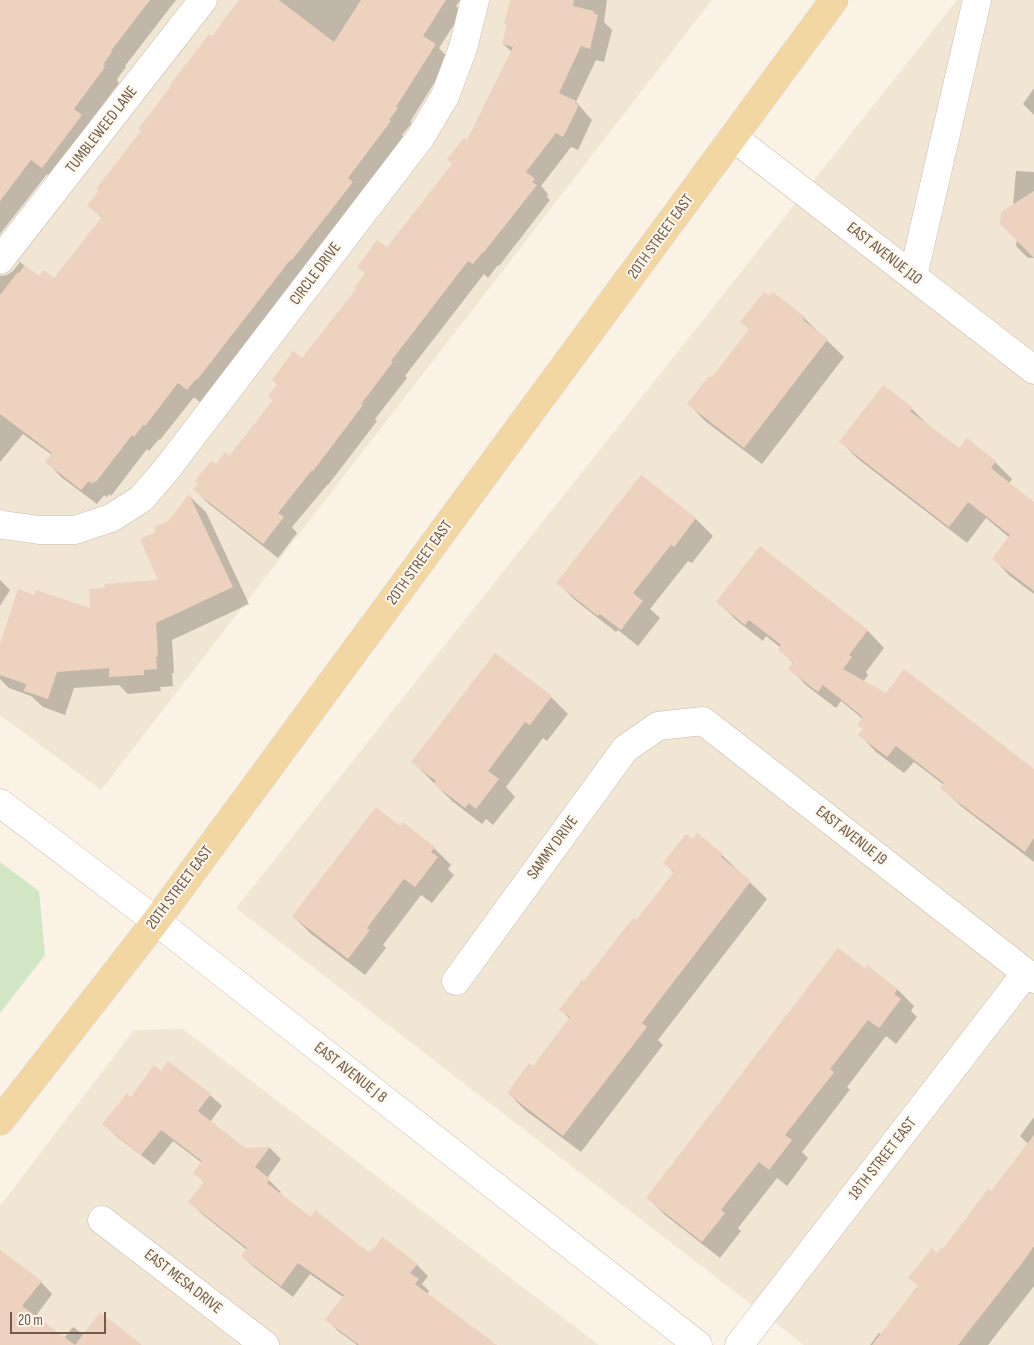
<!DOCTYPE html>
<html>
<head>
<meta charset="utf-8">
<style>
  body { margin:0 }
  #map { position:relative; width:1034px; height:1345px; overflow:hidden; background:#faf3e5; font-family:"Sofia Sans Condensed",sans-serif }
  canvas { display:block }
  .scale { position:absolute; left:10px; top:1312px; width:96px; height:22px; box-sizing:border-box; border:2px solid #715a4d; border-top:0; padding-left:6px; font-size:15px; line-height:18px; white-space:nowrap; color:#715a4d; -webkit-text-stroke:4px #fdf7eb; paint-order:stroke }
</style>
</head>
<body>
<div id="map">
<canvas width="1034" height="1345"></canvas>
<div class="scale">20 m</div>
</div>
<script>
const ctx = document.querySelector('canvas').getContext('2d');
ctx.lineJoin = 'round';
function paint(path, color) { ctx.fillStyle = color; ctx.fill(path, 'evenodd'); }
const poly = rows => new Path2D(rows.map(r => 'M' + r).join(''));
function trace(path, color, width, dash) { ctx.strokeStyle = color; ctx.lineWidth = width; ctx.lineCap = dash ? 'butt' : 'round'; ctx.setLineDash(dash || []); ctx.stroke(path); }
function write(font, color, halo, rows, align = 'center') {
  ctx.font = font + ' "Sofia Sans Condensed",sans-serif'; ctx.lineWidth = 4; ctx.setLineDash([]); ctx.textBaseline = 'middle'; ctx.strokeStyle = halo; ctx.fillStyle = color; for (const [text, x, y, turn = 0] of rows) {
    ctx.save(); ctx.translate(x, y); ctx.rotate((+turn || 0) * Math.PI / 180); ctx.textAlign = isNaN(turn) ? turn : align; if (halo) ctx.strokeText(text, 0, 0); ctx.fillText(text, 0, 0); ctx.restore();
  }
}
const residential = poly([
  [0,0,712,0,101,790,0,715],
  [957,0,1034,0,1034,1345,804,1345,236,908],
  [183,1029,599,1345,0,1345,0,1206,134,1030]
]);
const green = poly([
  [0,862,39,891,45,955,0,1013]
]);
const shadow = poly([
  [0,0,176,0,125,66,126,67,117,79,118,80,117,81,119,83,89,123,96,130,57,181,47,174,0,234],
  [241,0,460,0,456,6,462,12,439,48,449,59,410,122,412,123,402,135,404,137,202,404,194,397,160,440,159,439,149,451,147,449,111,496,110,494,107,497,104,495,97,504,61,477,47,462,52,455,23,434,0,462,0,276,7,275,13,271,20,262,39,278,54,280,102,218,89,205],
  [511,0,607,0,604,22,612,30,604,62,596,60,576,102,592,120,578,150,571,147,541,186,548,194,547,197,550,200,499,266,498,265,488,278,484,274,405,376,407,378,375,419,377,421,328,485,328,484,292,527,297,533,278,558,209,504,194,489,216,465,229,457,274,400,302,360,387,249,453,164,467,142,512,52,503,44,508,26,505,23],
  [1034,88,1034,115,1023,104],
  [1016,171,1034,172,1034,258,1028,258,1016,246,1017,239,1013,206],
  [773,294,804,318,844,357,762,464,705,421,689,404,712,379,750,330,742,322,770,298],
  [910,407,929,426,959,450,995,462,1012,479,1009,483,1034,503,1034,594,1010,576,994,559,1010,538,986,518,967,543,858,459,841,442],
  [641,477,696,519,713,536,692,563,688,561,650,609,660,618,638,646,618,630,616,632,575,600,558,583],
  [189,496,206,512,249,604,172,640,174,673,172,673,173,686,160,687,161,691,128,694,119,685,74,688,65,715,43,707,31,696,9,688,0,679,0,648,34,599,91,610,160,581,157,533,169,522],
  [760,548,868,631,884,648,866,672,868,675,863,682,1034,770,1034,862,962,807,942,788,944,785,914,762,904,773,876,752,860,735,864,730,863,719,841,701,836,708,807,686,790,669,794,664,780,650,781,648,766,636,763,641,735,619,718,602],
  [0,580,10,590,0,606],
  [551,697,568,714,547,741,543,738,506,787,515,797,493,825,486,819,482,824,452,801,413,762],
  [403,824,434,848,451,865,448,869,454,875,432,903,421,895,383,945,386,948,365,975,310,933,293,916,400,828],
  [697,835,722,855,767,899,658,1040,663,1045,581,1152,525,1110,508,1093,533,1067,570,1019,561,1010,636,921,674,873,665,863,693,840],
  [865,969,897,989,914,1006,911,1011,917,1017,896,1044,886,1036,847,1087,850,1090,848,1092,802,1152,808,1158,787,1186,777,1178,738,1228,741,1231,720,1258,665,1215,648,1198],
  [161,1072,210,1095,222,1106,210,1122,245,1150,270,1148,281,1159,267,1178,281,1192,279,1194,311,1218,368,1254,417,1265,428,1276,422,1284,429,1291,427,1295,495,1345,357,1345,338,1331,326,1319,343,1297,310,1274,293,1297,254,1267,242,1256,247,1250,202,1214,190,1202,205,1183,194,1173,202,1163,173,1141,154,1165,116,1136,104,1124,131,1098],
  [1034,1117,1034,1286,988,1345,870,1345,879,1333,882,1335,919,1286,910,1278,944,1250,991,1193,1028,1144,1020,1136],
  [0,1256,41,1282,52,1294,35,1317,64,1338,73,1327,84,1335,140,1345,0,1345]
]);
const building = poly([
  [0,0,150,0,111,51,112,52,104,63,105,64,103,66,105,67,74,109,82,115,42,168,31,160,0,201],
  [239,0,279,0,334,42,361,0,446,0,423,36,436,44,396,107,398,108,389,120,391,121,348,178,353,182,292,260,291,259,197,380,196,379,187,390,178,383,145,426,143,425,134,437,132,435,96,482,94,481,92,484,89,481,81,490,45,462,52,453,0,414,0,295,18,272,19,273,25,265,39,276,44,270,54,278,102,217,87,206,99,191,96,189,141,131,138,129,171,86,170,85,209,34,212,36],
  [510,0,574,0,573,6,594,11,593,13,598,15,590,49,581,46,559,93,576,101,575,103,578,105,577,109,563,137,556,133,526,172,535,179,532,182,537,185,484,252,483,252,473,264,468,261,391,361,393,362,361,404,363,405,313,471,312,470,278,513,284,517,263,544,193,490,198,483,195,481,211,461,216,464,225,452,229,456,273,400,268,396,277,384,272,380,293,351,302,358,356,289,355,287,365,273,357,267,377,240,387,247,452,164,447,159,464,138,467,140,513,47,502,44,507,24,504,24],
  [1034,191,1034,258,1000,224,1001,212],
  [764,292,770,296,773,292,805,317,803,320,828,339,744,448,687,404,709,376,712,377,749,329,740,322],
  [883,385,911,406,913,408,910,411,959,448,967,438,996,461,991,468,1034,502,1034,591,992,559,1010,535,968,502,949,527,839,442],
  [641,475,696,518,674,547,671,545,633,593,643,601,621,630,600,614,598,616,556,583],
  [189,494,233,587,156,623,158,656,156,657,157,669,144,670,144,675,109,677,109,668,57,672,48,699,24,691,26,684,0,675,0,644,18,589,34,595,36,590,90,608,89,589,105,588,104,584,158,580,140,539,156,532,154,527,168,521],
  [760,546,868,630,849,655,852,657,843,669,886,693,904,669,1034,769,1034,838,1025,852,943,791,940,788,944,783,896,746,887,757,858,735,863,729,857,725,863,717,823,685,818,692,814,689,788,669,793,662,778,650,781,645,749,620,745,625,716,602],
  [495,653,552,696,530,725,525,722,488,771,499,779,476,809,469,803,465,808,434,784,436,781,411,762],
  [376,807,400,826,403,822,435,847,431,852,438,857,415,887,404,879,367,928,370,930,348,959,292,916],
  [697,833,723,854,721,857,751,881,642,1023,647,1027,563,1136,507,1093,529,1063,533,1066,570,1017,559,1010,579,984,582,980,584,981,633,918,636,920,674,872,663,863,686,834,693,839],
  [838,948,865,968,867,965,898,989,894,994,901,999,879,1028,868,1020,830,1069,834,1072,832,1075,785,1135,792,1140,769,1170,759,1162,721,1210,725,1213,702,1242,646,1198],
  [168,1061,211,1094,198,1111,245,1148,270,1147,255,1167,270,1179,267,1183,311,1217,315,1210,368,1252,370,1250,372,1251,382,1237,418,1264,410,1273,419,1279,415,1284,497,1345,359,1345,325,1320,344,1295,298,1263,281,1286,241,1256,247,1248,188,1202,204,1182,193,1173,202,1161,161,1130,141,1155,102,1124,127,1093,131,1097,154,1065,161,1071],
  [1034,1135,1034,1246,1023,1262,958,1345,872,1345,918,1285,908,1278,932,1248,937,1253,942,1247,943,1249,988,1189,991,1191],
  [0,1250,42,1281,22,1306,75,1345,100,1312,142,1345,0,1345]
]);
const minor = poly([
  [734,138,1034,370],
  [0,260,203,0],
  [913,276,977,0],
  [0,524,3,525,39,530,75,530,111,518,141,499,166,470,420,138,445,96,463,48,475,0],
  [456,981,625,749,658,726,703,721,1034,979],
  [102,1220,265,1345],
  [739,1345,1026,973]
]);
const tertiary = poly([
  [0,803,156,921,698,1345]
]);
const primary = poly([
  [0,1121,156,921,834,0]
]);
const streetNames = [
  ["TUMBLEWEED LANE",102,130,-52],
  ["20TH STREET EAST",661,237,-54],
  ["EAST AVENUE J10",884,254,38],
  ["CIRCLE DRIVE",316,274,-53],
  ["20TH STREET EAST",420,563,-54],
  ["EAST AVENUE J9",851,836,38],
  ["SAMMY DRIVE",553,848,-54],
  ["20TH STREET EAST",180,888,-53],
  ["EAST AVENUE J 8",350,1073,38],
  ["18TH STREET EAST",883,1159,-52],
  ["EAST MESA DRIVE",183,1282,38]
];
paint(residential, '#f1e5d4');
paint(green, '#d2e6c5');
paint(shadow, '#0003');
paint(building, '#edd3bf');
trace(minor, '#cbbbac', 29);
trace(tertiary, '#cbbbac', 29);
trace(primary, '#dad4d1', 29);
trace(minor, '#fff', 28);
trace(tertiary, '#fff', 28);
trace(primary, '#f3d7a3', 28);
write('16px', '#715a4d', '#fdf7eb', streetNames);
</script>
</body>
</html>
